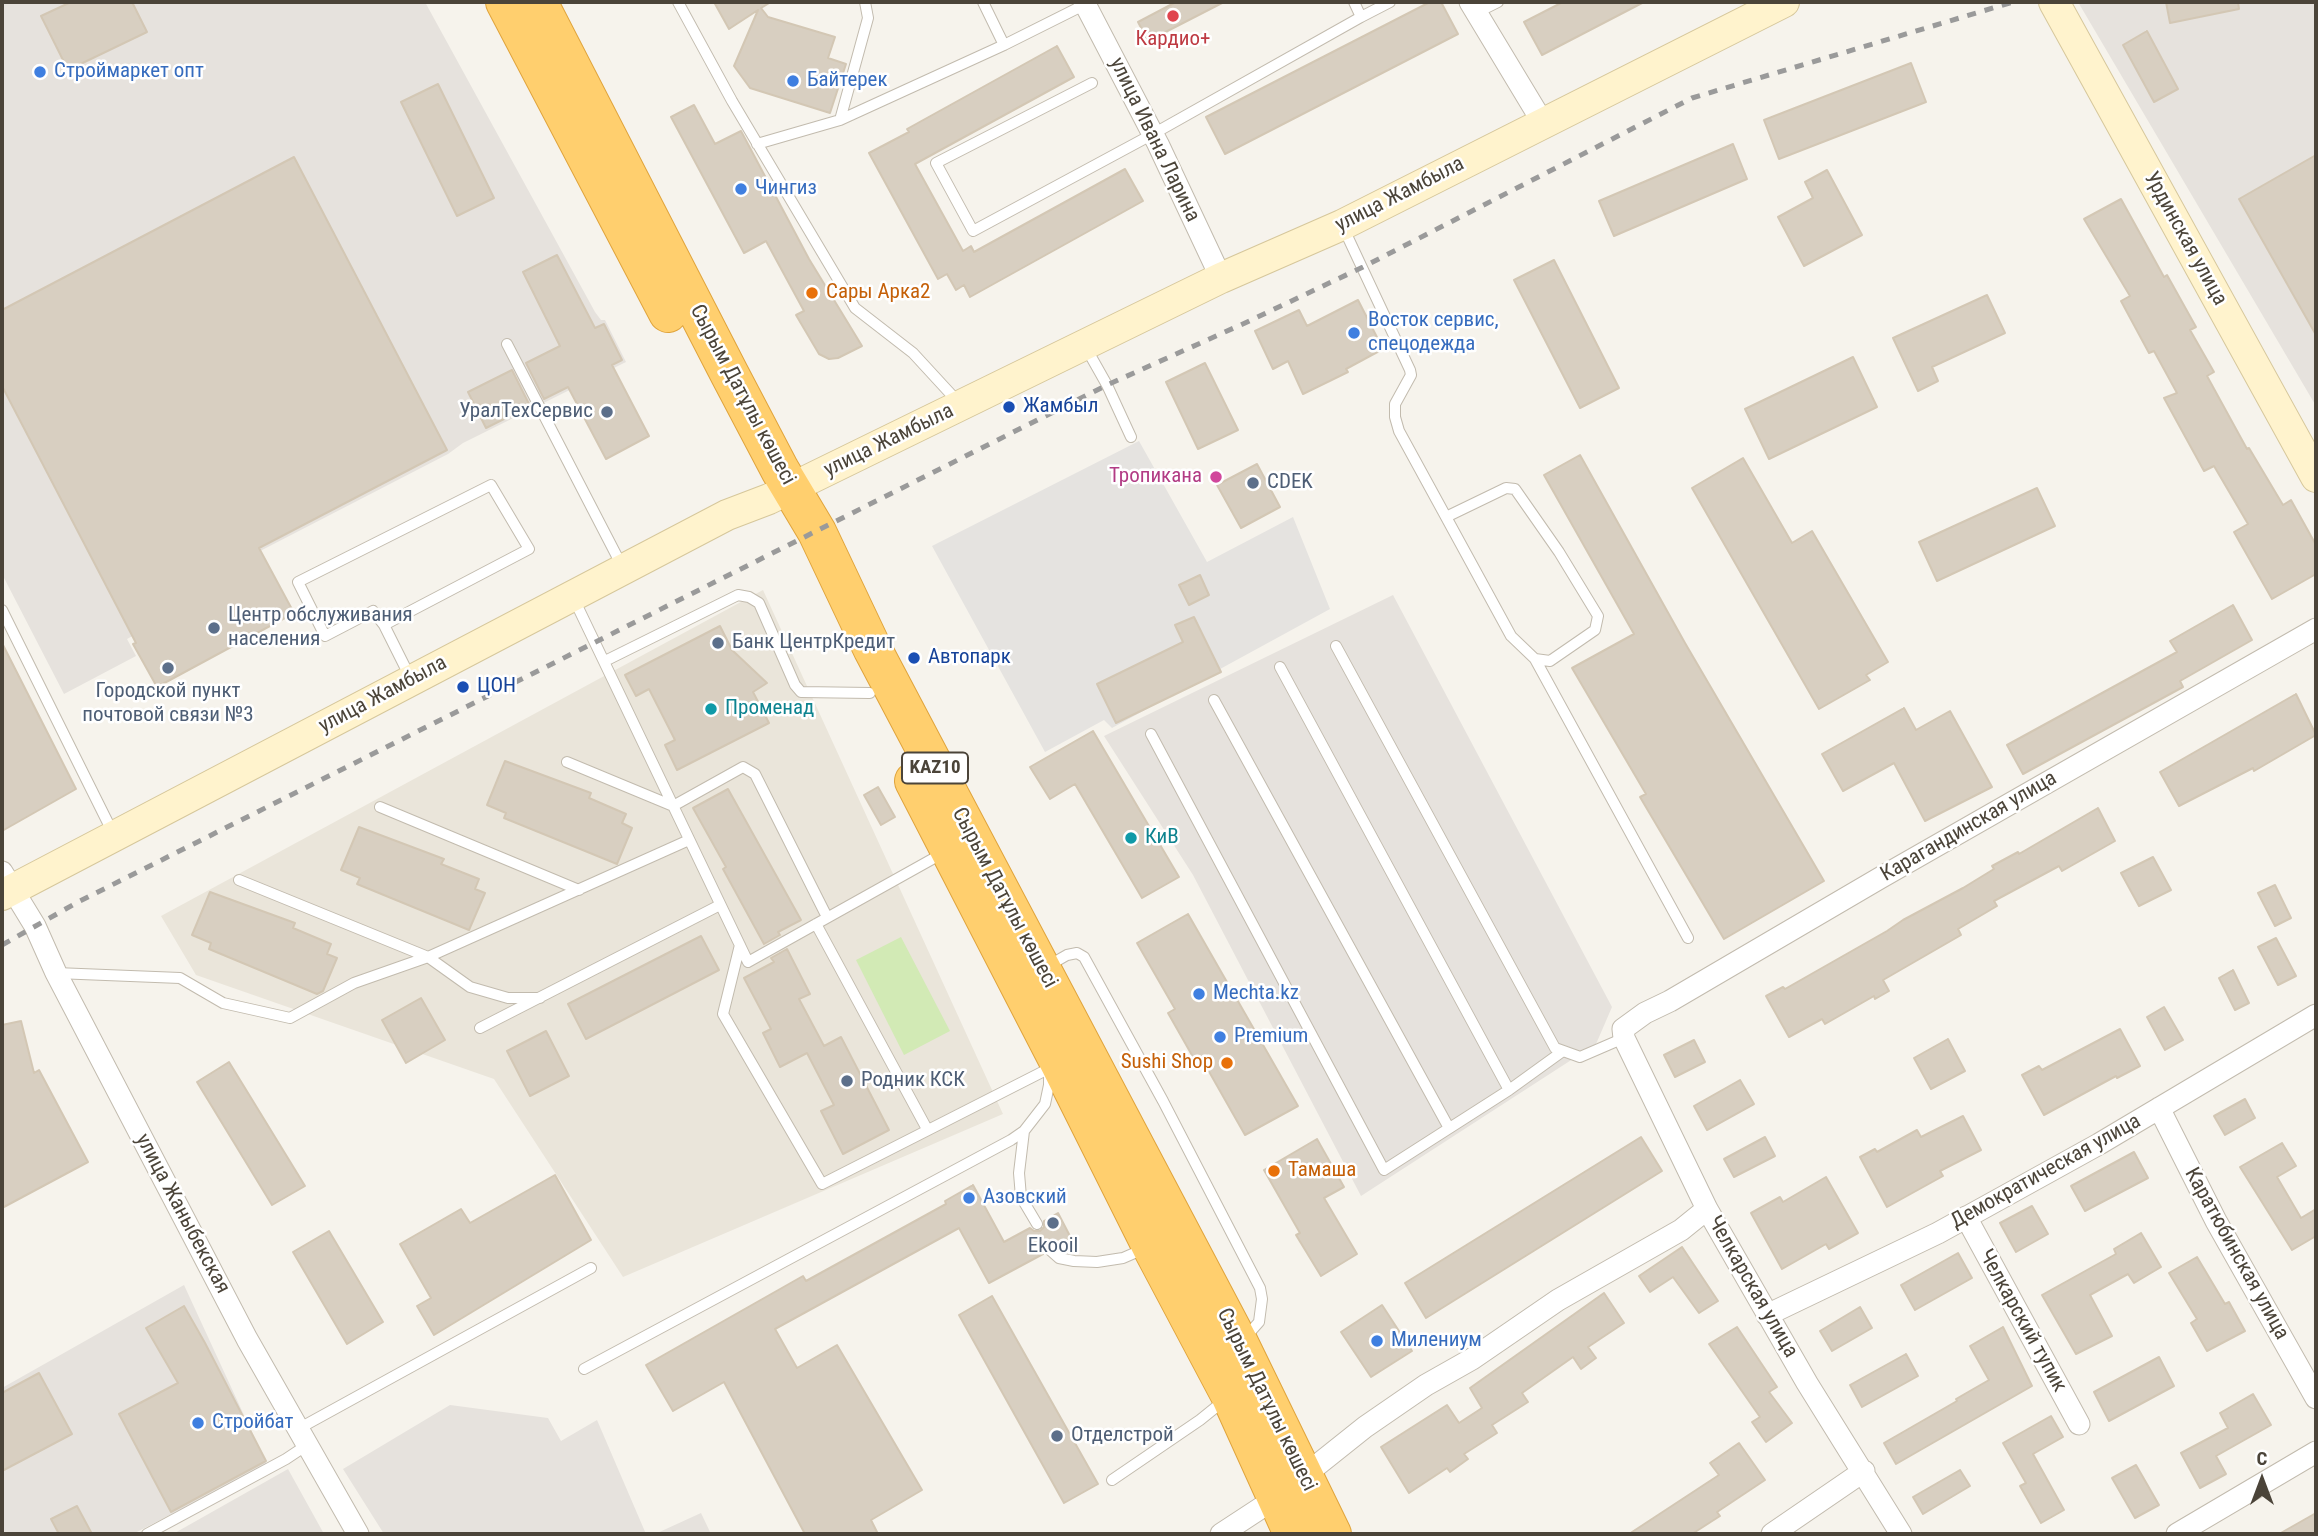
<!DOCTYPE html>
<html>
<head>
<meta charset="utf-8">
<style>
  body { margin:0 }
  #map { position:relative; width:2318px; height:1536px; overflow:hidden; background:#f6f3ec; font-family:"Roboto Condensed",sans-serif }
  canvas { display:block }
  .frame { position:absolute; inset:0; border:4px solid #4b4439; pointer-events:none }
  .north { position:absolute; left:2227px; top:1445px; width:70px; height:70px; -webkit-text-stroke:5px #fff; paint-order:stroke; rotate:0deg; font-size:19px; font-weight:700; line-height:28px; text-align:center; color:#4b4439 }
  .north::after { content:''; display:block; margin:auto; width:24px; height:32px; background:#4b4439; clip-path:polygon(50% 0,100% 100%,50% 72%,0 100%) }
</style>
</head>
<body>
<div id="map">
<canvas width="2318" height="1536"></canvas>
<div class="frame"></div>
<div class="north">С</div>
</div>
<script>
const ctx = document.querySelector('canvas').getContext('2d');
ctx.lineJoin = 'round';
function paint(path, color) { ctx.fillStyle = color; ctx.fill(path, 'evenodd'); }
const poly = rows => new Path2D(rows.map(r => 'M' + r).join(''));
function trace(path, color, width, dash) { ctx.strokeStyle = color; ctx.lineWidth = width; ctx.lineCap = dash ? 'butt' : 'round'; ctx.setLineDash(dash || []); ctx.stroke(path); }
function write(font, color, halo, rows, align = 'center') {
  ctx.font = font + ' "Roboto Condensed",sans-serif'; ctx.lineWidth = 5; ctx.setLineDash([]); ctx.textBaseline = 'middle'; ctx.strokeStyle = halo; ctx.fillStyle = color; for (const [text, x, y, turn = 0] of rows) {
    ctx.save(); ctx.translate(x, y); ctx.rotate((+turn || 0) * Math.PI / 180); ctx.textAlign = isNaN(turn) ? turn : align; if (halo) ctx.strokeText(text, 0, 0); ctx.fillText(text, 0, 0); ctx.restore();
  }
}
const residential = poly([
  [763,590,1003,1114,623,1277,494,1079,196,975,161,916]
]);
const industrial = poly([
  [2,2,425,2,595,312,601,320,605,320,626,362,463,443,448,454,142,612,149,627,127,639,136,656,64,694,2,574],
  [2078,2,2316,2,2316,406],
  [1393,595,1612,1007,1596,1044,1361,1196,1193,875,1104,736],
  [184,1285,267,1465,133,1534,2,1534,2,1388],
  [450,1405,548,1418,561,1441,597,1420,646,1534,384,1534,343,1469],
  [288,1469,324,1534,173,1534],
  [701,1513,711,1534,655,1534]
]);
const green = poly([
  [901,937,950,1031,904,1055,856,960]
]);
const parking = poly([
  [1139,441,1207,562,1293,517,1330,609,1112,728,1104,720,1045,752,932,546]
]);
const building = poly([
  [71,2,132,2,147,32,68,70,41,16,71,2],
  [714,2,771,2,761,8,768,17,835,37,828,58,846,64,830,113,750,88,734,66,758,10,729,29,714,2],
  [1176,2,1224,2,1148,41,1138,22,1176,2],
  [1430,2,1441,2,1458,34,1225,154,1206,117,1430,2],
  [1563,2,1644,2,1542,55,1524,22,1563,2],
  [2166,2,2238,2,2239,9,2170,23,2166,2],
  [2147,31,2178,89,2154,102,2123,45,2147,31],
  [1057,46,1074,77,915,164,963,251,971,246,974,252,1125,169,1143,201,970,297,964,285,956,290,947,274,938,279,869,153,909,132,907,129,1057,46],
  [1911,63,1926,102,1779,159,1764,120,1911,63],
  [438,84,494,198,457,216,401,102,438,84],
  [694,105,715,144,741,131,809,259,862,346,838,358,829,359,819,354,796,315,804,311,766,241,744,253,671,117,694,105],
  [1733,144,1747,179,1614,236,1599,201,1733,144],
  [2316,155,2316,335,2239,199,2316,155],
  [294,157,447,450,259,548,294,613,157,687,133,644,136,643,2,386,2,310,294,157],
  [1827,170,1862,235,1804,266,1778,217,1813,198,1805,182,1827,170],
  [2121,199,2164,277,2167,275,2196,327,2190,330,2214,372,2207,376,2247,449,2249,448,2283,505,2291,500,2316,545,2316,574,2272,599,2234,532,2248,524,2214,466,2204,471,2164,398,2177,393,2154,351,2149,353,2121,301,2130,296,2084,219,2121,199],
  [557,255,595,328,604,324,622,360,612,365,649,436,606,459,568,387,544,399,526,363,560,346,523,272,557,255],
  [1554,260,1619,388,1580,408,1514,280,1554,260],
  [1987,295,2005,333,1932,367,1938,381,1918,391,1893,338,1987,295],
  [1358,300,1383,349,1346,369,1348,372,1303,394,1288,361,1273,369,1255,331,1299,310,1307,326,1358,300],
  [1853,357,1877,407,1769,459,1745,409,1853,357],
  [1205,363,1238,430,1198,449,1166,382,1205,363],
  [512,370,530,406,486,428,468,392,512,370],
  [1580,455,1685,643,1824,881,1724,939,1640,797,1646,794,1572,668,1634,634,1544,475,1580,455],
  [1743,458,1792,543,1812,531,1888,662,1866,675,1870,680,1819,709,1692,488,1743,458],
  [1257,464,1280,507,1241,528,1217,485,1257,464],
  [2037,488,2055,526,1937,581,1919,542,2037,488],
  [1200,575,1209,595,1189,605,1179,585,1200,575],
  [2233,605,2252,640,2180,681,2183,687,2023,774,2007,745,2177,652,2170,641,2233,605],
  [1194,617,1221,672,1116,723,1097,684,1183,642,1175,625,1194,617],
  [720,626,732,650,767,683,753,692,769,723,677,770,665,745,675,740,649,689,636,696,625,675,720,626],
  [2,643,76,789,2,831,2,643],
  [2296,694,2316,735,2254,771,2253,768,2179,806,2160,772,2296,694],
  [1904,708,1916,730,1950,711,1992,787,1925,821,1894,763,1843,791,1822,754,1904,708],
  [1093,731,1179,877,1142,898,1075,784,1050,799,1030,767,1093,731],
  [505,761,591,793,589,798,626,814,622,823,632,828,617,864,504,818,506,813,487,805,505,761],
  [878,787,895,817,881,825,864,795,878,787],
  [728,789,801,920,778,932,780,935,764,944,723,869,726,867,693,808,728,789],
  [2098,808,2115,841,2062,871,2059,866,1994,901,1997,906,1958,929,1961,935,1883,980,1889,991,1875,999,1874,996,1825,1024,1822,1019,1789,1037,1766,996,1783,987,1785,989,1887,931,1903,920,1963,888,1994,869,1992,866,2018,852,2019,854,2098,808],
  [359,827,444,859,441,864,479,879,475,889,485,893,469,930,357,884,360,878,341,870,359,827],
  [2153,857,2171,890,2139,906,2121,873,2153,857],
  [2275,885,2291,918,2275,926,2258,893,2275,885],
  [210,892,295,923,293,928,331,944,327,954,337,958,323,991,317,994,209,949,211,943,192,935,210,892],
  [1188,914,1298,1106,1245,1135,1203,1061,1197,1064,1168,1013,1175,1009,1137,943,1188,914],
  [701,936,719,970,586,1039,568,1004,701,936],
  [2276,938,2296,976,2278,985,2258,947,2276,938],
  [787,949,810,994,799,999,824,1046,841,1037,889,1130,843,1154,821,1111,834,1105,807,1053,780,1067,763,1033,771,1029,744,978,774,962,771,958,787,949],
  [2233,970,2249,1003,2235,1010,2219,978,2233,970],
  [421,998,445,1040,406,1063,382,1020,421,998],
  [2164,1007,2183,1040,2165,1050,2147,1017,2164,1007],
  [21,1021,34,1073,39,1070,88,1162,2,1208,2,1025,21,1021],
  [2120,1029,2140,1066,2117,1078,2116,1076,2044,1115,2022,1075,2039,1066,2042,1070,2120,1029],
  [546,1031,569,1076,530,1096,507,1051,546,1031],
  [1948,1039,1965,1071,1931,1089,1914,1058,1948,1039],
  [1694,1040,1705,1062,1675,1077,1664,1055,1694,1040],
  [229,1062,305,1186,272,1205,197,1082,229,1062],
  [1740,1080,1754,1104,1707,1130,1694,1106,1740,1080],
  [2245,1099,2255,1118,2225,1135,2214,1116,2245,1099],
  [1963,1116,1981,1150,1940,1171,1943,1176,1887,1207,1860,1157,1875,1149,1877,1152,1917,1130,1921,1137,1963,1116],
  [1641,1137,1662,1171,1426,1318,1405,1283,1641,1137],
  [1765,1137,1775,1156,1734,1177,1724,1159,1765,1137],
  [1317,1139,1344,1187,1324,1198,1357,1254,1321,1276,1296,1235,1300,1233,1264,1170,1317,1139],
  [2282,1143,2296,1166,2277,1177,2301,1218,2316,1209,2316,1236,2292,1250,2240,1167,2282,1143],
  [2134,1152,2148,1178,2085,1211,2071,1186,2134,1152],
  [555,1175,591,1240,434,1335,417,1306,431,1298,400,1244,461,1209,470,1223,555,1175],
  [1826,1177,1858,1233,1829,1249,1826,1244,1782,1269,1751,1213,1780,1197,1783,1202,1826,1177],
  [973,1185,1004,1242,1030,1228,1034,1231,1040,1231,1044,1227,1044,1221,1058,1213,1071,1238,1057,1246,1052,1243,1047,1243,1043,1248,1043,1254,989,1283,959,1228,775,1329,797,1368,837,1345,922,1490,871,1520,878,1534,805,1534,724,1382,673,1411,646,1365,803,1276,806,1281,946,1204,945,1201,973,1185],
  [2032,1206,2048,1234,2016,1252,2000,1223,2032,1206],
  [329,1231,383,1322,347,1344,293,1252,329,1231],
  [2141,1233,2161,1267,2134,1283,2128,1274,2090,1295,2112,1336,2076,1354,2042,1295,2116,1254,2114,1249,2141,1233],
  [1682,1247,1718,1301,1699,1313,1673,1277,1650,1292,1639,1276,1682,1247],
  [1958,1253,1972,1278,1915,1310,1901,1285,1958,1253],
  [2197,1257,2225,1304,2229,1302,2245,1331,2207,1351,2191,1323,2197,1319,2169,1273,2197,1257],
  [1604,1293,1624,1323,1588,1347,1596,1358,1581,1369,1573,1357,1522,1393,1528,1402,1492,1425,1497,1433,1464,1454,1468,1459,1450,1472,1447,1468,1409,1493,1381,1447,1447,1405,1459,1423,1482,1408,1470,1388,1604,1293],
  [992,1296,1098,1484,1064,1503,959,1315,992,1296],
  [1382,1305,1412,1351,1371,1377,1341,1332,1382,1305],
  [184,1306,205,1343,266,1461,171,1512,119,1414,178,1383,146,1328,184,1306],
  [1860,1307,1872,1328,1832,1351,1820,1331,1860,1307],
  [1737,1327,1777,1387,1769,1392,1792,1423,1766,1442,1752,1422,1760,1417,1709,1344,1737,1327],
  [2003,1327,2032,1386,1896,1464,1884,1443,1957,1401,1956,1399,1989,1380,1970,1346,2003,1327],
  [1906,1354,1918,1376,1862,1407,1850,1385,1906,1354],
  [2159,1357,2174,1386,2109,1421,2094,1392,2159,1357],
  [39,1373,72,1434,2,1471,2,1393,39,1373],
  [2253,1394,2271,1425,2216,1456,2226,1474,2200,1488,2181,1453,2228,1428,2220,1413,2253,1394],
  [2051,1416,2063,1437,2033,1454,2064,1510,2041,1523,2020,1486,2026,1483,2003,1443,2051,1416],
  [1739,1443,1765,1480,1717,1512,1720,1516,1692,1534,1629,1534,1719,1475,1710,1463,1739,1443],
  [2136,1465,2159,1505,2135,1518,2112,1478,2136,1465],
  [1960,1470,1970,1486,1923,1514,1913,1497,1960,1470],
  [77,1506,92,1534,59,1534,51,1519,77,1506],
  [2316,1513,2316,1534,2279,1534,2316,1513]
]);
const lane = poly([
  [678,2,732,101,855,308,913,353,959,403],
  [983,2,1004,45],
  [1476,13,1498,2],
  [1361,17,1390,2],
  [1092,83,936,163,973,231,1153,134,1361,17,1354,2],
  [840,120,868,18,865,2],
  [757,144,840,120,1004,45,1086,4],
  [1343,227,1410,370,1411,375,1395,404,1395,417,1399,431,1446,517,1511,636,1535,659,1550,661,1595,630,1598,616,1559,552,1515,489,1506,488,1446,517],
  [507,344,623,568],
  [1085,346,1107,385,1131,437],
  [573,597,748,962,945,852],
  [2,610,113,833],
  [384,625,529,549,491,485,298,582,325,636,373,611,384,625,410,677],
  [1336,646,1555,1048,1580,1057,1624,1038],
  [1535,659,1688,938],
  [605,661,738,595,749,597,759,603,795,685,801,692,870,693],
  [1280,667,1509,1090,1563,1051],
  [1214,700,1449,1128],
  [1151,734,1384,1170,1509,1090],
  [567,762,673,806,743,767,755,774,827,917],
  [380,807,579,890],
  [239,880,428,957,470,987,508,998,540,998],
  [816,924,927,1129],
  [740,945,723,1014,822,1184,1054,1066],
  [1046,967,1067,955,1077,953,1084,957,1163,1101,1260,1288,1262,1299,1259,1322,1251,1331,1243,1337],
  [56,973,180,978,223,1003,290,1018,354,983,428,957,689,840],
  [480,1028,720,905],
  [1024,1131,1019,1173,1021,1197,1037,1224],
  [1050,1250,1059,1258,1074,1261,1097,1262,1123,1258,1146,1248],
  [584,1369,1011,1140,1024,1131,1045,1104,1049,1085,1049,1072],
  [298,1429,591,1268],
  [1112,1480,1200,1420,1226,1399],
  [147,1534,286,1459,307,1445]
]);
const street = poly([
  [1084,2,1158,144,1221,278],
  [1470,2,1543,123],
  [2,872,35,926,56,973,247,1339,358,1534],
  [2159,1108,2216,1221,2316,1398],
  [1966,1217,2079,1424],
  [1767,1315,1938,1233,2099,1144,2316,1015],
  [1221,1534,1276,1498,1365,1427,1426,1385,1472,1359,1558,1300,1681,1230,1707,1209],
  [1772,1534,1864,1471],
  [1901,1534,1807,1383,1707,1209,1624,1038,1623,1029,1645,1013,1670,1001,1880,878,2316,629],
  [2177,1534,2316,1452]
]);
const secondary = poly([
  [2054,2,2316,477],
  [2,895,727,515,769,499,1221,278,1342,225,1784,2]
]);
const highway = poly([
  [505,2,668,313],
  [538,2,729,373,780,470,817,532,873,650,1238,1341,1332,1534],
  [914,781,1060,1064,1151,1246,1230,1395,1293,1534]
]);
const rail = poly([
  [2,945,78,902,1107,385,1245,323,1363,267,1692,98,2013,2]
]);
const markers = [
  [1173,16,7,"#e0444e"],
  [40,72,7,"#3f7fe0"],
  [793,81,7,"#3f7fe0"],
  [741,189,7,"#3f7fe0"],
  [812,293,7,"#e8710a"],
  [1354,333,7,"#3f7fe0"],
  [1009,407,7,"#1a4fb4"],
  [607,412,7,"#5c6f8a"],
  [1216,477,7,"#d1479c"],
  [1253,483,7,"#5c6f8a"],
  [214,628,7,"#5c6f8a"],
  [718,643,7,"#5c6f8a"],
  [914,658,7,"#1a4fb4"],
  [168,668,7,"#5c6f8a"],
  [463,687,7,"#1a4fb4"],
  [711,709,7,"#0f9aa8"],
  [1131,838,7,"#0f9aa8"],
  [1199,994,7,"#3f7fe0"],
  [1220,1037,7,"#3f7fe0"],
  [1227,1063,7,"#e8710a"],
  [847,1081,7,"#5c6f8a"],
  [1274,1171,7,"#e8710a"],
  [969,1198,7,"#3f7fe0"],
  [1053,1223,7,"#5c6f8a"],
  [1377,1341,7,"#3f7fe0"],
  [198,1423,7,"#3f7fe0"],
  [1057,1436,7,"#5c6f8a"]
];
const shields = [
  [935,768,66]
];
const shieldNames = [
  ["KAZ10",935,768]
];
const healthNames = [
  ["Кардио+",1173,40]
];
const shopNames = [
  ["Строймаркет опт",54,72],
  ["Байтерек",807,81],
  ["Чингиз",755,189],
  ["Восток сервис,",1368,321],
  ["спецодежда",1368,345],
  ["Mechta.kz",1213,994],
  ["Premium",1234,1037],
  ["Азовский",983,1198],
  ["Милениум",1391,1341],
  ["Стройбат",212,1423]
];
const streetNames = [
  ["улица Ивана Ларина",1154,140,64],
  ["улица Жамбыла",1400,195,-27],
  ["Урдинская улица",2185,239,61],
  ["Сырым Датұлы көшесі",742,395,62],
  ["улица Жамбыла",889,441,-26],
  ["улица Жамбыла",383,695,-28],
  ["Карагандинская улица",1969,827,-30],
  ["Сырым Датұлы көшесі",1004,898,62],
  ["Демократическая улица",2046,1172,-29],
  ["улица Жаныбекская",182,1214,62],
  ["Каратюбинская улица",2236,1254,61],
  ["Челкарская улица",1752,1287,60],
  ["Челкарский тупик",2022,1321,61],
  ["Сырым Датұлы көшесі",1266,1400,64]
];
const foodNames = [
  ["Сары Арка2",826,293],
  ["Sushi Shop",1213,1063,"right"],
  ["Тамаша",1288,1171]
];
const transitNames = [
  ["Жамбыл",1023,407],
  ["Автопарк",928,658],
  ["ЦОН",477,687]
];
const serviceNames = [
  ["УралТехСервис",593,412,"right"],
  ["CDEK",1267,483],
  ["Центр обслуживания",228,616],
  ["наcеления",228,640],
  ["Банк ЦентрКредит",732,643],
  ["Городской пункт",168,692,"center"],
  ["почтовой связи №3",168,716,"center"],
  ["Родник КСК",861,1081],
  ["Ekooil",1053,1247,"center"],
  ["Отделстрой",1071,1436]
];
const hotelNames = [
  ["Тропикана",1202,477]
];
const cultureNames = [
  ["Променад",725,709],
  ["КиВ",1145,838]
];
paint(residential, '#eae5da');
paint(industrial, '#e6e2dd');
paint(green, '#d2eab5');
paint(parking, '#e5e3e0');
paint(building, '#d8cfc1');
trace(building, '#d3c7b4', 2);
trace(lane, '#c2bbae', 12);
trace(street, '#c2bbae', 23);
trace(secondary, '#d6c79b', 32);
trace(highway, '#e0a43c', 40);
trace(lane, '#fff', 10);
trace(street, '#fff', 21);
trace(secondary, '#fff3cd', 30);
trace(highway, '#ffcf6e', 38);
trace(rail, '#9a9a9a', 5, [9, 9]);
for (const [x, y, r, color] of markers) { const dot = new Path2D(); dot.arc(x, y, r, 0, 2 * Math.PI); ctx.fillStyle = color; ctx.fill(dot); trace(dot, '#fff', 2.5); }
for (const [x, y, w] of shields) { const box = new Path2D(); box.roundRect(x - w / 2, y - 15.5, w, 31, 5); ctx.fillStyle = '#fff'; ctx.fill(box); trace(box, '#4b4439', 2); }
write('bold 19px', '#4b4439', null, shieldNames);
write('21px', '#be3a42', '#fff', healthNames);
write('21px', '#366cbe', '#fff', shopNames, 'left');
write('21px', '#4b4439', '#fff', streetNames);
write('21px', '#c56008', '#fff', foodNames, 'left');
write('21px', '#164399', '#fff', transitNames, 'left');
write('21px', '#4e5e75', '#fff', serviceNames, 'left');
write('21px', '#b23c85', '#fff', hotelNames, 'right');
write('21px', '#0d838f', '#fff', cultureNames, 'left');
</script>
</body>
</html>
